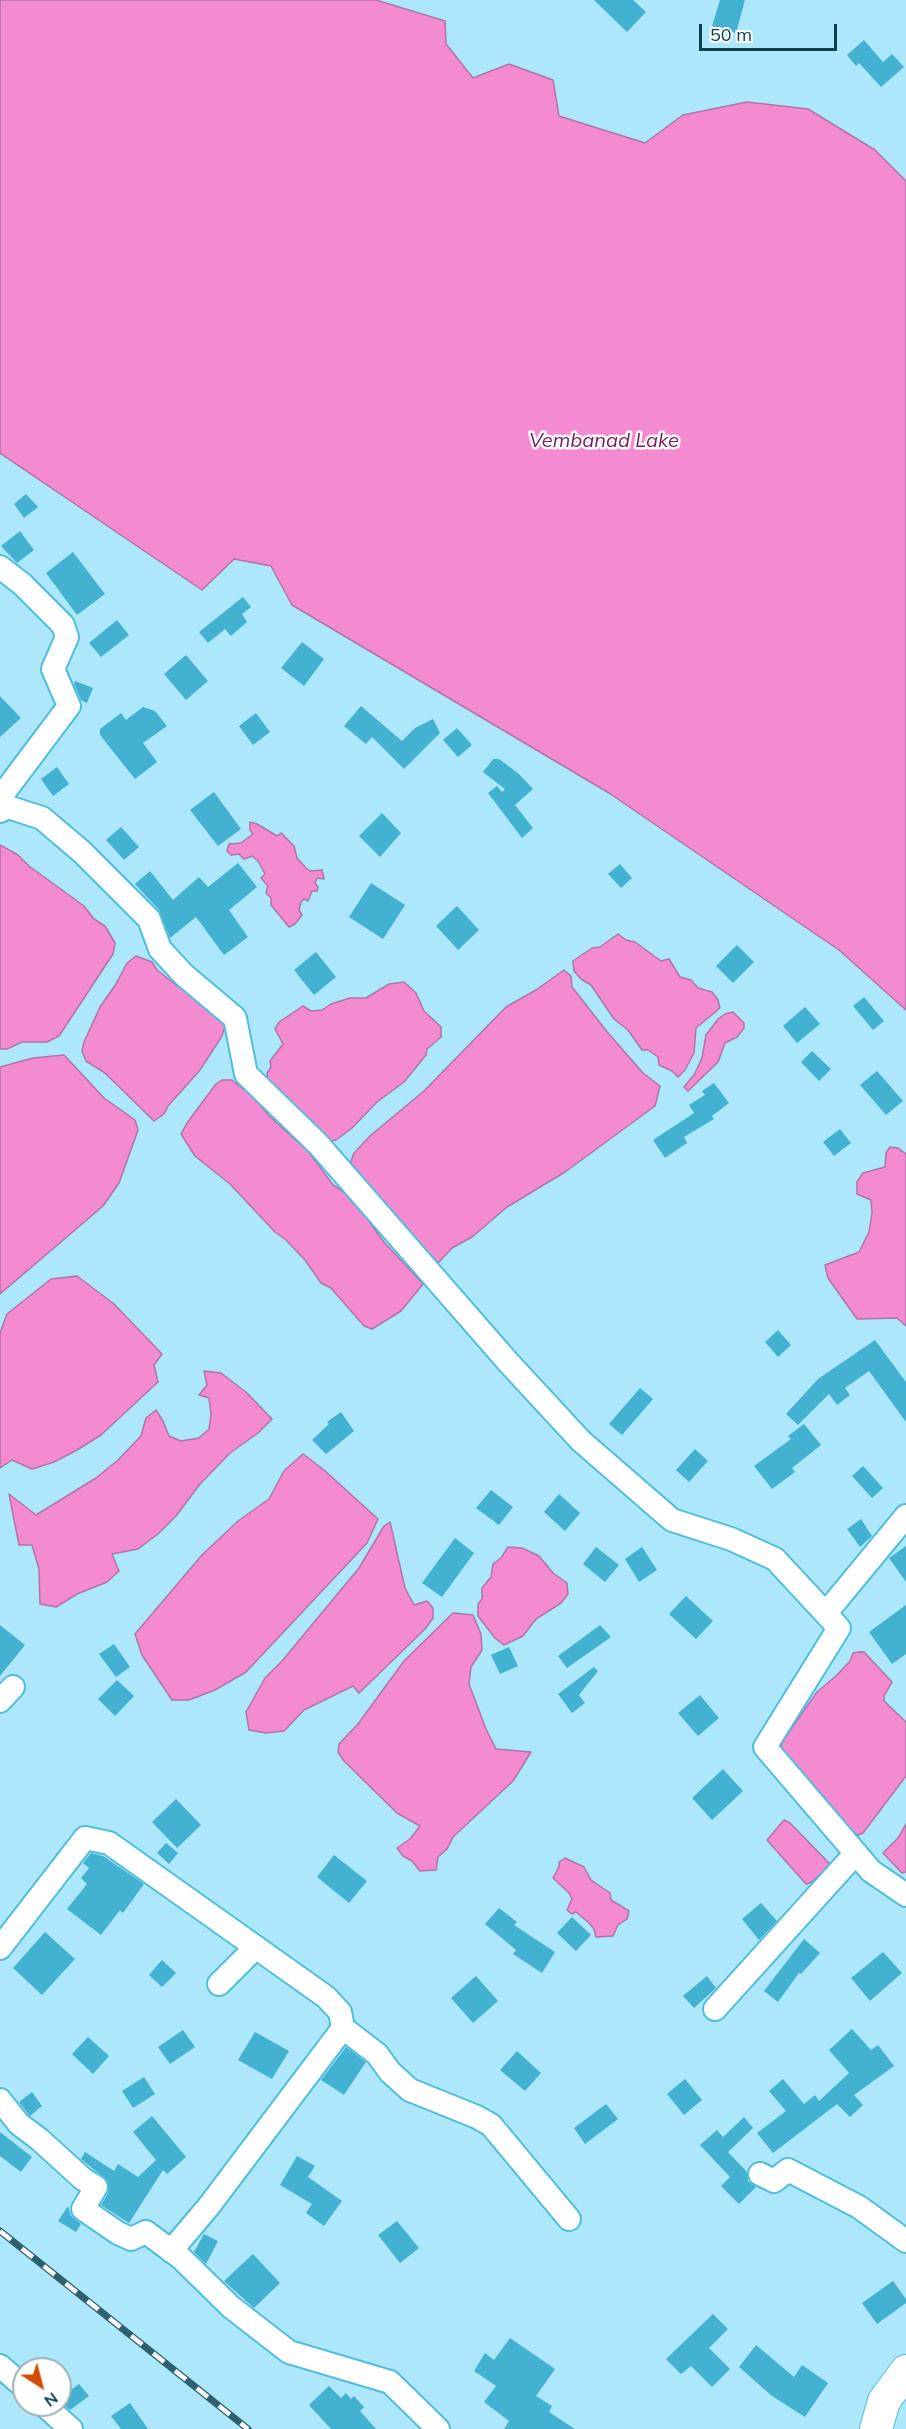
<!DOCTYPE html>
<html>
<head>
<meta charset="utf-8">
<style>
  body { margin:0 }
  #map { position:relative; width:906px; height:2429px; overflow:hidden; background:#ade7fc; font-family:Mulish,sans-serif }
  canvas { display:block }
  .north { position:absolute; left:12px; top:2357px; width:60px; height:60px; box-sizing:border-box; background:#fefefe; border:2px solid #9eb1b7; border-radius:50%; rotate:144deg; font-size:16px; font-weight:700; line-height:24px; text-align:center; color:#0e3e4c }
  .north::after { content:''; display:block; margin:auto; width:21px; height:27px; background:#d14d00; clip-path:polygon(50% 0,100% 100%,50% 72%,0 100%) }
  .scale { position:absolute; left:699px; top:24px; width:138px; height:27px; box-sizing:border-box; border:3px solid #0e3e4c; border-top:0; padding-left:8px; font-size:18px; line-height:21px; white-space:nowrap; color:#0e3e4c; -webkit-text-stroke:4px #fefefe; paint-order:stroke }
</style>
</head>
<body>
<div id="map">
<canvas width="906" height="2429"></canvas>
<div class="north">N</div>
<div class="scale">50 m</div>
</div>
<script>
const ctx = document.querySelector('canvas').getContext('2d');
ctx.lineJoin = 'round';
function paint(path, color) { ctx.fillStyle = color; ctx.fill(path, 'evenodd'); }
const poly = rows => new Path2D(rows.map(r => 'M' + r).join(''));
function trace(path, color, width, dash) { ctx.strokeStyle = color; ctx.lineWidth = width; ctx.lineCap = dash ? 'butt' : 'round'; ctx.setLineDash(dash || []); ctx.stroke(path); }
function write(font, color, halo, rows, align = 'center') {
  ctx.font = font + ' Mulish,sans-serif'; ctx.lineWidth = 5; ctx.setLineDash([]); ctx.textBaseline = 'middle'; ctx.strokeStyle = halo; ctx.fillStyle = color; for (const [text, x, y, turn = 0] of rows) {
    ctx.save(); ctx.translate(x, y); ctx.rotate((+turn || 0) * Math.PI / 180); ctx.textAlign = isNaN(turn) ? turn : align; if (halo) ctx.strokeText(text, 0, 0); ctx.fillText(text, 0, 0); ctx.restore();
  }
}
const water = poly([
  [0,0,376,0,445,21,446,44,473,78,509,64,553,80,559,116,645,143,683,115,747,102,808,109,875,150,906,181,906,1010,839,950,609,793,292,605,271,566,234,559,202,590,0,453,0,0],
  [250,822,257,824,277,836,281,833,294,846,297,858,306,868,310,871,322,870,324,879,317,878,315,883,318,887,317,891,312,891,308,901,304,899,301,902,299,910,302,915,295,924,289,927,271,905,271,898,266,893,268,886,261,878,265,874,258,861,252,856,244,859,239,854,231,855,227,851,229,844,241,843,253,834,250,830,250,822],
  [0,845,18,855,29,866,84,906,94,919,105,926,115,943,113,954,59,1036,47,1042,22,1042,7,1049,0,1049,0,845],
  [618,934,626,940,635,942,661,961,669,959,680,977,691,980,698,988,712,992,718,1000,720,1008,696,1028,694,1053,685,1070,678,1077,672,1071,659,1065,658,1057,648,1050,642,1050,628,1030,614,1019,591,985,581,979,574,971,573,961,592,948,600,947,618,934],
  [136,956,152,962,157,970,176,985,200,999,218,1014,225,1026,222,1036,200,1070,168,1106,164,1114,154,1121,105,1073,86,1061,82,1051,84,1042,100,1007,116,984,127,963,136,956],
  [564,970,571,976,572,987,608,1033,643,1073,660,1086,655,1106,565,1172,507,1207,472,1237,452,1248,439,1262,426,1259,350,1164,354,1153,371,1135,424,1091,506,1007,536,990,564,970],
  [404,982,416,993,424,1011,441,1027,441,1037,427,1049,426,1055,404,1082,377,1102,352,1128,336,1140,330,1141,268,1081,267,1073,271,1067,270,1061,283,1044,275,1029,279,1022,303,1006,311,1011,322,1010,331,1004,350,998,366,998,389,984,404,982],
  [733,1012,744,1023,744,1028,737,1037,725,1043,718,1062,688,1091,684,1087,694,1075,702,1058,706,1035,718,1019,725,1014,733,1012],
  [64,1055,104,1098,135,1120,138,1130,119,1183,103,1206,0,1294,0,1067,33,1058,64,1055],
  [222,1080,232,1080,258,1101,268,1115,308,1151,333,1185,344,1192,352,1202,359,1207,383,1241,423,1284,401,1311,372,1329,364,1326,331,1288,321,1283,305,1260,286,1240,275,1232,230,1184,195,1156,181,1134,187,1123,216,1084,222,1080],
  [890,1147,898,1148,906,1154,906,1326,897,1318,857,1319,828,1278,825,1265,859,1252,869,1232,872,1213,871,1200,857,1194,857,1182,863,1173,885,1167,886,1153,890,1147],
  [77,1276,114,1304,162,1354,154,1365,158,1382,101,1435,77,1450,54,1462,32,1469,12,1460,0,1468,0,1333,7,1314,51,1279,77,1276],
  [204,1371,221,1373,247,1393,272,1419,258,1433,230,1453,200,1484,176,1516,158,1534,138,1549,112,1554,119,1571,107,1582,77,1594,56,1607,40,1604,39,1569,32,1545,19,1545,9,1494,36,1515,96,1478,118,1460,141,1436,146,1418,156,1410,163,1421,169,1436,181,1441,199,1438,209,1429,211,1414,209,1398,199,1395,207,1385,204,1371],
  [303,1454,324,1470,378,1519,367,1543,246,1672,215,1690,189,1700,172,1700,142,1655,135,1634,202,1555,238,1521,269,1499,284,1471,303,1454],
  [390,1522,405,1588,414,1605,427,1601,433,1608,433,1618,425,1629,359,1693,353,1686,304,1710,284,1731,266,1733,249,1730,246,1712,265,1678,282,1661,359,1568,384,1526,390,1522],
  [508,1547,522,1548,539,1556,553,1573,567,1583,568,1594,561,1603,536,1619,523,1636,504,1645,495,1638,478,1616,478,1604,482,1599,482,1588,491,1577,493,1564,501,1558,508,1547],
  [453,1613,473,1615,481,1634,482,1650,471,1667,469,1684,486,1729,496,1749,531,1752,513,1781,453,1837,447,1849,438,1857,436,1870,420,1871,412,1861,403,1856,397,1848,410,1839,420,1826,397,1813,344,1761,338,1752,339,1744,358,1724,404,1661,453,1613],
  [859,1652,864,1652,892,1682,884,1696,884,1701,906,1722,906,1776,863,1833,858,1835,851,1835,780,1753,782,1742,817,1692,837,1675,850,1661,853,1653,859,1652],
  [784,1820,790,1823,829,1863,829,1867,810,1883,806,1884,767,1840,784,1820],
  [906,1824,906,1872,902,1873,883,1853,898,1838,906,1824],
  [565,1858,584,1867,591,1880,610,1893,611,1900,629,1911,627,1919,618,1925,613,1936,596,1937,594,1929,588,1922,576,1912,572,1914,567,1910,572,1899,569,1893,553,1878,559,1867,559,1862,565,1858]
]);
const building = poly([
  [594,0,633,0,646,12,627,32],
  [720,0,745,0,736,33,712,26],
  [864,40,883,62,892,54,904,67,881,87,859,63,856,66,847,55],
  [26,494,38,507,24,518,14,504],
  [20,531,34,550,17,563,1,546],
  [73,552,105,594,77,615,46,573],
  [243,597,251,607,242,614,247,622,231,636,225,629,208,643,199,632],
  [117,620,129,635,101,657,89,643],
  [302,642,324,659,304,686,281,668],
  [186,655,208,681,186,700,164,674],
  [75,681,93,688,87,703,81,700,74,684],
  [0,696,21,718,0,737],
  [361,706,402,741,415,728,433,719,440,733,404,769,372,737,366,744,344,726],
  [143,707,155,711,167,726,143,743,157,762,135,779,100,735,100,729,121,713,126,720],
  [256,713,270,732,253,745,239,726],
  [457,728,472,745,458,757,443,740],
  [493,759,499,759,519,774,533,789,515,805,533,828,522,838,488,793,497,786,502,792,505,789,483,772],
  [57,767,69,784,53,796,41,779],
  [214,792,241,829,218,846,190,810],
  [382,813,401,833,380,857,359,836],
  [121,827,139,847,124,860,106,840],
  [238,863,257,887,229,910,248,937,224,955,196,917,170,938,159,910,135,884,150,871,173,900,199,877,208,887],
  [620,864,632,878,621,888,608,874],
  [371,883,405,905,383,939,349,917],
  [457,906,479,930,458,950,436,926],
  [737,945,754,962,733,983,716,966],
  [316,952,336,977,314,995,294,970],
  [864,997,884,1021,873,1030,853,1006],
  [805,1007,820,1024,797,1043,783,1026],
  [812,1051,831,1069,819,1081,801,1062],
  [877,1071,903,1101,886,1115,860,1085],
  [714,1083,729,1103,712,1116,714,1119,684,1137,687,1143,665,1158,653,1140,694,1113,689,1105,705,1095,702,1091],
  [840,1129,851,1143,834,1156,823,1142],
  [778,1330,791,1345,778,1357,765,1342],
  [875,1340,906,1382,906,1422,869,1371,845,1388,850,1395,837,1405,829,1394,798,1425,786,1414,818,1379],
  [640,1388,653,1399,622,1435,609,1424],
  [341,1412,354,1431,326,1454,312,1440,329,1424,327,1422],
  [804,1424,821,1445,792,1468,795,1472,772,1489,754,1466,791,1439,788,1436],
  [695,1449,708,1461,689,1482,676,1470],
  [863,1466,883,1488,872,1498,852,1476],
  [491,1490,513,1507,499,1525,476,1508],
  [559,1494,580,1513,565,1531,544,1512],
  [861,1519,872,1536,860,1547,847,1529],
  [455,1538,474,1553,442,1597,422,1583],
  [906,1546,906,1582,889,1558],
  [596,1547,619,1565,605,1582,583,1564],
  [642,1547,657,1570,639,1582,625,1559],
  [686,1596,713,1621,696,1639,669,1614],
  [906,1605,906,1654,892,1664,869,1632],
  [0,1625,25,1645,0,1676],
  [600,1625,611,1637,567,1668,558,1656],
  [114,1644,130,1667,116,1677,99,1654],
  [509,1647,518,1666,500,1674,491,1655],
  [594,1667,598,1671,579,1695,585,1703,572,1713,558,1694],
  [117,1680,134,1696,115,1716,98,1699],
  [700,1695,719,1718,698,1736,678,1713],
  [723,1769,743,1791,712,1820,692,1798],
  [176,1799,201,1825,177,1848,152,1822],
  [166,1843,178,1853,169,1864,157,1853],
  [91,1853,103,1856,144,1884,123,1913,120,1910,101,1935,67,1909,87,1884,81,1878,89,1868,83,1863],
  [334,1855,367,1881,349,1903,317,1877],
  [761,1903,777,1921,759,1940,742,1919],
  [499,1908,517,1922,514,1925,555,1952,542,1973,513,1954,516,1950,485,1924],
  [572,1917,591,1935,576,1951,557,1933],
  [45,1932,75,1959,42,1995,13,1968],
  [804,1939,820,1953,801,1974,799,1973,778,2002,764,1991],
  [883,1952,902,1973,870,2001,851,1978],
  [162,1960,176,1973,162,1987,149,1975],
  [476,1976,498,2001,473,2023,451,1998],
  [707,1976,716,1988,694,2008,683,1996],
  [852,2029,871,2050,878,2045,894,2066,854,2095,863,2105,850,2117,837,2104,773,2153,757,2133,786,2111,769,2091,783,2079,804,2104,815,2095,819,2101,849,2073,829,2050],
  [183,2030,195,2047,170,2064,158,2047],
  [255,2032,289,2051,272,2079,238,2060],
  [88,2037,109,2056,93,2074,72,2054],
  [346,2047,366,2062,344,2095,321,2080],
  [517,2051,541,2073,525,2091,500,2070],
  [144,2077,155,2094,133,2108,122,2091],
  [685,2079,702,2100,684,2115,667,2094],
  [32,2092,42,2106,30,2116,19,2102],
  [606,2104,618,2119,585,2144,574,2128],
  [152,2116,186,2157,167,2174,163,2170,129,2223,101,2205,108,2193,108,2181,81,2159,85,2152,114,2171,118,2164,138,2177,156,2160,133,2132],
  [744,2117,753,2128,728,2152,747,2172,748,2181,756,2187,739,2204,721,2186,730,2177,700,2145,717,2130,723,2137],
  [0,2132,32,2157,21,2172,0,2156],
  [297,2156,315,2166,308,2177,342,2201,324,2226,306,2213,312,2204,280,2185],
  [68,2206,71,2216,81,2224,76,2232,58,2221],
  [397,2221,419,2248,400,2263,378,2235],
  [204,2234,218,2241,206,2264,194,2252],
  [253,2254,280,2283,254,2308,224,2281],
  [893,2281,906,2299,906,2303,877,2324,862,2303],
  [713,2314,728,2329,709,2348,730,2369,712,2387,691,2366,681,2374,666,2359],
  [510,2338,555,2369,536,2396,552,2406,549,2412,575,2429,504,2429,509,2421,484,2402,496,2386,474,2371,485,2353,494,2360],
  [756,2345,794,2377,802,2365,828,2383,805,2417,772,2396,739,2367],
  [79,2384,89,2396,70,2410,60,2401,60,2398],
  [329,2386,341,2398,346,2393,351,2399,354,2396,364,2407,360,2411,376,2429,331,2429,309,2405],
  [130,2403,148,2429,121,2429,111,2416]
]);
const street = poly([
  [0,567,22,584,63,625,67,637,53,669,69,706,0,798],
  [0,811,8,807,42,818,82,852,149,919,160,949,184,975,235,1018,246,1074,318,1144,508,1362,581,1441,672,1520,731,1539,775,1559,839,1628,765,1747,871,1871,906,1895],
  [826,1613,906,1516],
  [0,1701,13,1687],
  [0,1948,85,1838,109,1843,326,1997,340,2012,343,2028,209,2206,171,2251],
  [219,1984,256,1947],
  [715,2009,856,1853],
  [343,2028,377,2054,390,2072,410,2090,477,2117,491,2125,569,2219],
  [0,2100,19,2124,39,2139,83,2179,96,2187,83,2209,118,2233,131,2239,146,2232,181,2258,231,2307,289,2352,390,2382,438,2429],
  [760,2174,774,2181,788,2170,859,2207,906,2241],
  [0,2366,24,2387],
  [44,2405,71,2429]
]);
const secondary = poly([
  [876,2429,884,2401,906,2371]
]);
const rail = poly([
  [0,2231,248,2429]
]);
const waterNames = [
  ["Vembanad Lake",604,441]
];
paint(water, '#f48bd0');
trace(water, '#af74a8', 1.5);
paint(building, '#42b1d2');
trace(street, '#4fbdde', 26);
trace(secondary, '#4fbdde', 34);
trace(street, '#fff', 22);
trace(secondary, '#fff', 32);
trace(rail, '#2e6070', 7);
trace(rail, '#fefefe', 4.5, [14]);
write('italic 20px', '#771c5e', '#fefefe', waterNames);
</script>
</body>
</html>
